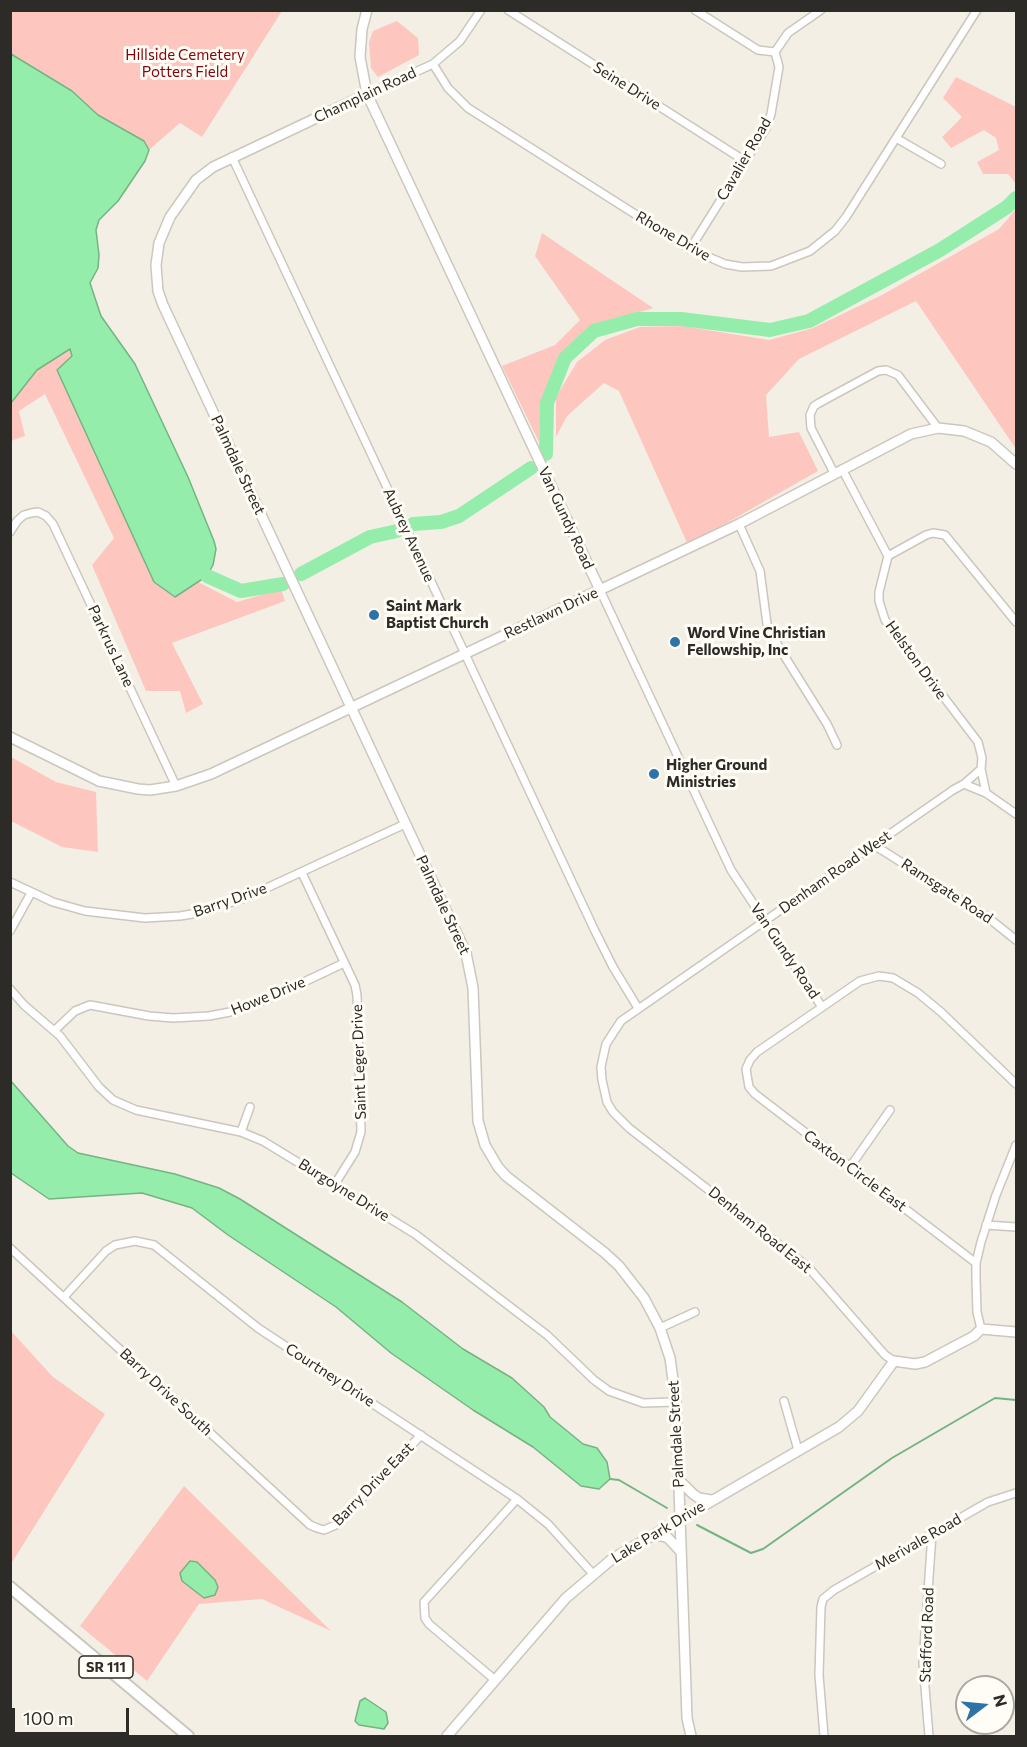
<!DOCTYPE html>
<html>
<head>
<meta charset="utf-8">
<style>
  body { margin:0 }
  #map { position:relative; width:1027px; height:1747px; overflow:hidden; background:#f3efe5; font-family:Commissioner,sans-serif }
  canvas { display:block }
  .frame { position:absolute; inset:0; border:12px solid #2c2b27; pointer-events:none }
  .north { position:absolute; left:955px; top:1675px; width:60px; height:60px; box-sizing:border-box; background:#fffdf6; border:2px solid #aba9a3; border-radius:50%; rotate:74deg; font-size:16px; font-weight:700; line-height:24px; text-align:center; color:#2c2b27 }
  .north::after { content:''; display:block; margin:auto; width:21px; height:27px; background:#2c74a8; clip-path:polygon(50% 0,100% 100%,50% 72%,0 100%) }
  .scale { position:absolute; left:12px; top:1708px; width:117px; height:27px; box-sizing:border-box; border:3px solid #2c2b27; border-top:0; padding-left:8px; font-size:18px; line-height:21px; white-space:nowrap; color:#2c2b27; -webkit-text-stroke:4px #fffdf6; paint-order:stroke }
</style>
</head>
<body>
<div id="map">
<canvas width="1027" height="1747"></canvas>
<div class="frame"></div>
<div class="north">N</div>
<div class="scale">100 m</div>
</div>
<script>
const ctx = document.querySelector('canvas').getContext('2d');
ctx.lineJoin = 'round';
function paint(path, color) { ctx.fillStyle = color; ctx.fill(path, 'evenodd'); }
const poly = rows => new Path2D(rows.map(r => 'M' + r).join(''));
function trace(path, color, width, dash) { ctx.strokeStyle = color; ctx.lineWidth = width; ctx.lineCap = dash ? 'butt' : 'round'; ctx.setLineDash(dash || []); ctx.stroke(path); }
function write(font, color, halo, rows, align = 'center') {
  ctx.font = font + ' Commissioner,sans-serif'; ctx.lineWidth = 6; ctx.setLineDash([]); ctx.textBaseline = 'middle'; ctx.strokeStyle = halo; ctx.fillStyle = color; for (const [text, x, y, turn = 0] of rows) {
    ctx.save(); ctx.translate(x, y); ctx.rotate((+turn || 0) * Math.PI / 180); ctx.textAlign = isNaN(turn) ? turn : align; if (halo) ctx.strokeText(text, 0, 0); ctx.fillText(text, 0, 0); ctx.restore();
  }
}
const green = poly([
  [10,11,282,11,202,137,180,123,149,150,144,141,98,115,72,91,12,56],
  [397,21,418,38,419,55,378,77,371,68,369,42,373,31],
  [956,77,1016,107,1016,184,1008,174,983,174,977,162,999,150,996,138,984,130,951,148,942,137,962,117,943,98],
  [1016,209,1016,449,916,301,799,359,766,395,769,437,799,432,818,471,688,545,619,391,604,383,567,416,556,437,556,397,577,362,605,340,640,327,683,326,769,340,813,328,882,295,999,229],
  [542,233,653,308,592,327,561,355,541,403,539,442,502,366,555,345,580,320,535,256],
  [69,349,175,597,198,582,237,602,281,589,285,601,172,643,203,704,186,713,180,691,146,691,92,565,114,538,45,394,19,411,25,436,11,441,11,403,37,370],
  [11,757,56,782,96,792,98,852,62,847,11,821],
  [11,1331,53,1377,105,1414,11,1564],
  [184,1486,331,1631,262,1599,199,1604,147,1681,80,1626]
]);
const water = poly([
  [11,54,72,91,98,115,144,141,149,150,145,161,118,201,99,220,96,230,99,255,98,268,90,283,101,316,135,364,188,477,214,541,216,549,213,565,207,576,175,597,154,582,57,370,72,356,70,349,37,370,11,403,11,54],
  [10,1080,68,1146,78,1153,175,1174,219,1188,240,1199,402,1302,463,1349,512,1378,544,1407,550,1417,583,1444,597,1448,607,1462,610,1479,599,1489,581,1486,533,1447,473,1410,391,1353,336,1307,228,1235,192,1208,142,1193,49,1199,11,1173,10,1080],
  [190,1561,197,1562,215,1580,218,1587,215,1595,204,1598,182,1581,180,1573,190,1561],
  [365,1698,386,1712,388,1723,384,1729,359,1725,355,1721,360,1701,365,1698]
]);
const stream = poly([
  [610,1479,619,1480,667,1508],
  [697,1525,751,1553,763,1549,892,1458,995,1398,1016,1400]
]);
const river = poly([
  [546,454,547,403,565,358,594,331,637,319,681,319,770,330,809,321,940,250,1007,207,1016,198],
  [413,524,441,522,459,516,531,468],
  [301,574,370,537,397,531],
  [207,576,241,591,283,584]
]);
const minor = poly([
  [508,10,745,161],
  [695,10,758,50,775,52],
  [433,64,448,88,468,108,690,249,725,264,742,267,771,266,810,251,835,231,846,217,977,10],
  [367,94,433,64,460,41,481,10],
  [896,138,941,164],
  [232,157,595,931,613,967,638,1008],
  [690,249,766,128,771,114,779,67,775,52,788,33,821,10],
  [842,469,888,556,879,592,879,601,885,620,978,742,982,758,981,769,964,784,953,790,621,1021,606,1044,601,1067,602,1080,607,1102,613,1112,629,1128,809,1268,885,1355,894,1361],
  [834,473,811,428,810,415,814,406,819,403,878,371,886,370,898,375,938,428],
  [739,524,760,571,767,624,780,649,827,724,837,745],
  [10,532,17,521,24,515,31,513,38,512,46,516,53,524,176,786],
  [888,556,926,535,933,533,945,535,1016,622],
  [600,590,731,870,822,1007],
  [981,769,986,793],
  [964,784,986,793,1016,814],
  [874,845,986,916,1016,940],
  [302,873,355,985,357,995,361,1132,355,1152,335,1184],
  [10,882,53,902,85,911,145,918,180,916,198,913,245,898,405,824],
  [10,931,31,893],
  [10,989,24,1005,60,1036,99,1087,113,1100,136,1110,241,1132,263,1141,415,1234,547,1335,594,1380,609,1391,643,1403,676,1402],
  [55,1030,75,1011,90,1005,149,1016,173,1018,209,1016,230,1012,268,999,344,963],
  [241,1132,250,1107],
  [850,1167,890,1110],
  [986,1225,1016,1227],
  [10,1248,310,1525,317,1528,324,1530,338,1524,421,1435],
  [976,1263,755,1094,749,1087,746,1069,750,1060,757,1052,860,981,879,976,893,978,918,993,941,1012,1016,1084],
  [64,1297,106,1251,115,1245,135,1241,154,1245,258,1328,517,1499,548,1524,593,1574],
  [660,1328,695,1312],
  [981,1329,977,1312,976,1280,976,1263,981,1242,996,1195,1016,1145],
  [784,1401,798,1450],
  [495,1680,429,1624,425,1618,424,1602,517,1499],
  [824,1736,819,1675,821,1607,823,1599,834,1590,988,1502,1016,1493],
  [929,1736,923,1663,932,1534]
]);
const tertiary = poly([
  [367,10,362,29,360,57,367,94,600,590],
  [367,94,213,167,196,180,170,217,159,243,156,265,158,291,163,305,466,953,473,988,478,1121,485,1145,498,1167,506,1176,605,1253,619,1266,644,1298,660,1328,670,1358,676,1402,687,1718,691,1736],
  [10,737,99,781,138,789,150,790,176,786,211,774,739,524,911,434,938,428,964,431,991,442,1016,464],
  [679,1480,693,1494,699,1498,711,1500],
  [651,1536,662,1536,668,1538,681,1552],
  [447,1736,566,1598,612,1559,839,1427,858,1411,894,1361,915,1364,925,1362,974,1336,981,1329,1016,1332]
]);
const primary = poly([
  [10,1587,188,1736]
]);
const markers = [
  [374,615,6,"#2c74a8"],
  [675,642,6,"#2c74a8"],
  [654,774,6,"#2c74a8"]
];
const shields = [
  [106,1667,54]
];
const shieldNames = [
  ["SR 111",106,1667]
];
const parkNames = [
  ["Hillside Cemetery",185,55],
  ["Potters Field",185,72]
];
const streetNames = [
  ["Seine Drive",627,86,32],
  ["Champlain Road",365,95,-25],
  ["Cavalier Road",744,159,-60],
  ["Rhone Drive",673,236,30],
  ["Palmdale Street",238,465,65],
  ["Van Gundy Road",566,518,65],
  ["Aubrey Avenue",409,535,65],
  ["Restlawn Drive",551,613,-25],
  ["Parkrus Lane",111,646,65],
  ["Helston Drive",916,660,54],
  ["Denham Road West",835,872,-35],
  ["Ramsgate Road",947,891,33],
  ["Barry Drive",230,900,-19],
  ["Palmdale Street",443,905,65],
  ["Van Gundy Road",785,951,56],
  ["Howe Drive",268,996,-22],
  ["Saint Leger Drive",359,1062,-92],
  ["Caxton Circle East",855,1171,37],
  ["Burgoyne Drive",344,1190,32],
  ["Denham Road East",760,1230,39],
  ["Courtney Drive",330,1375,33],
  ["Barry Drive South",166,1392,43],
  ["Palmdale Street",676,1434,-93],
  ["Barry Drive East",373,1484,-46],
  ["Lake Park Drive",658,1532,-31],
  ["Merivale Road",918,1542,-30],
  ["Stafford Road",927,1635,-88]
];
const poiNames = [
  ["Saint Mark",386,606],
  ["Baptist Church",386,623],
  ["Word Vine Christian",687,633],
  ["Fellowship, Inc",687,650],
  ["Higher Ground",666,765],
  ["Ministries",666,782]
];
paint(green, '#fdc7c0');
paint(water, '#95edab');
trace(water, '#76b383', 1.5);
trace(stream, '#76b383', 2);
trace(river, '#95edab', 14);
trace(minor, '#cbc7be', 10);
trace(tertiary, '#cbc7be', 12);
trace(primary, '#cbc7be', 14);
trace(minor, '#fff', 7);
trace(tertiary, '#fff', 9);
trace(primary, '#fff', 10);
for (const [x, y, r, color] of markers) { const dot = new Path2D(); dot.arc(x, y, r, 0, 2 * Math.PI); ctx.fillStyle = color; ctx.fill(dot); trace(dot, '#fffdf6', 2); }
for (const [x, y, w] of shields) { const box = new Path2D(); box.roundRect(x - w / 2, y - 11, w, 22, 4.5); ctx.fillStyle = '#fffdf6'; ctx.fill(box); trace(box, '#2c2b27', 1.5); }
write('bold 14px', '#2c2b27', null, shieldNames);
write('15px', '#84040a', '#fffdf6', parkNames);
write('15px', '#2c2b27', '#fffdf6', streetNames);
write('bold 15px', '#2c2b27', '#fffdf6', poiNames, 'left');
</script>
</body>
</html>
